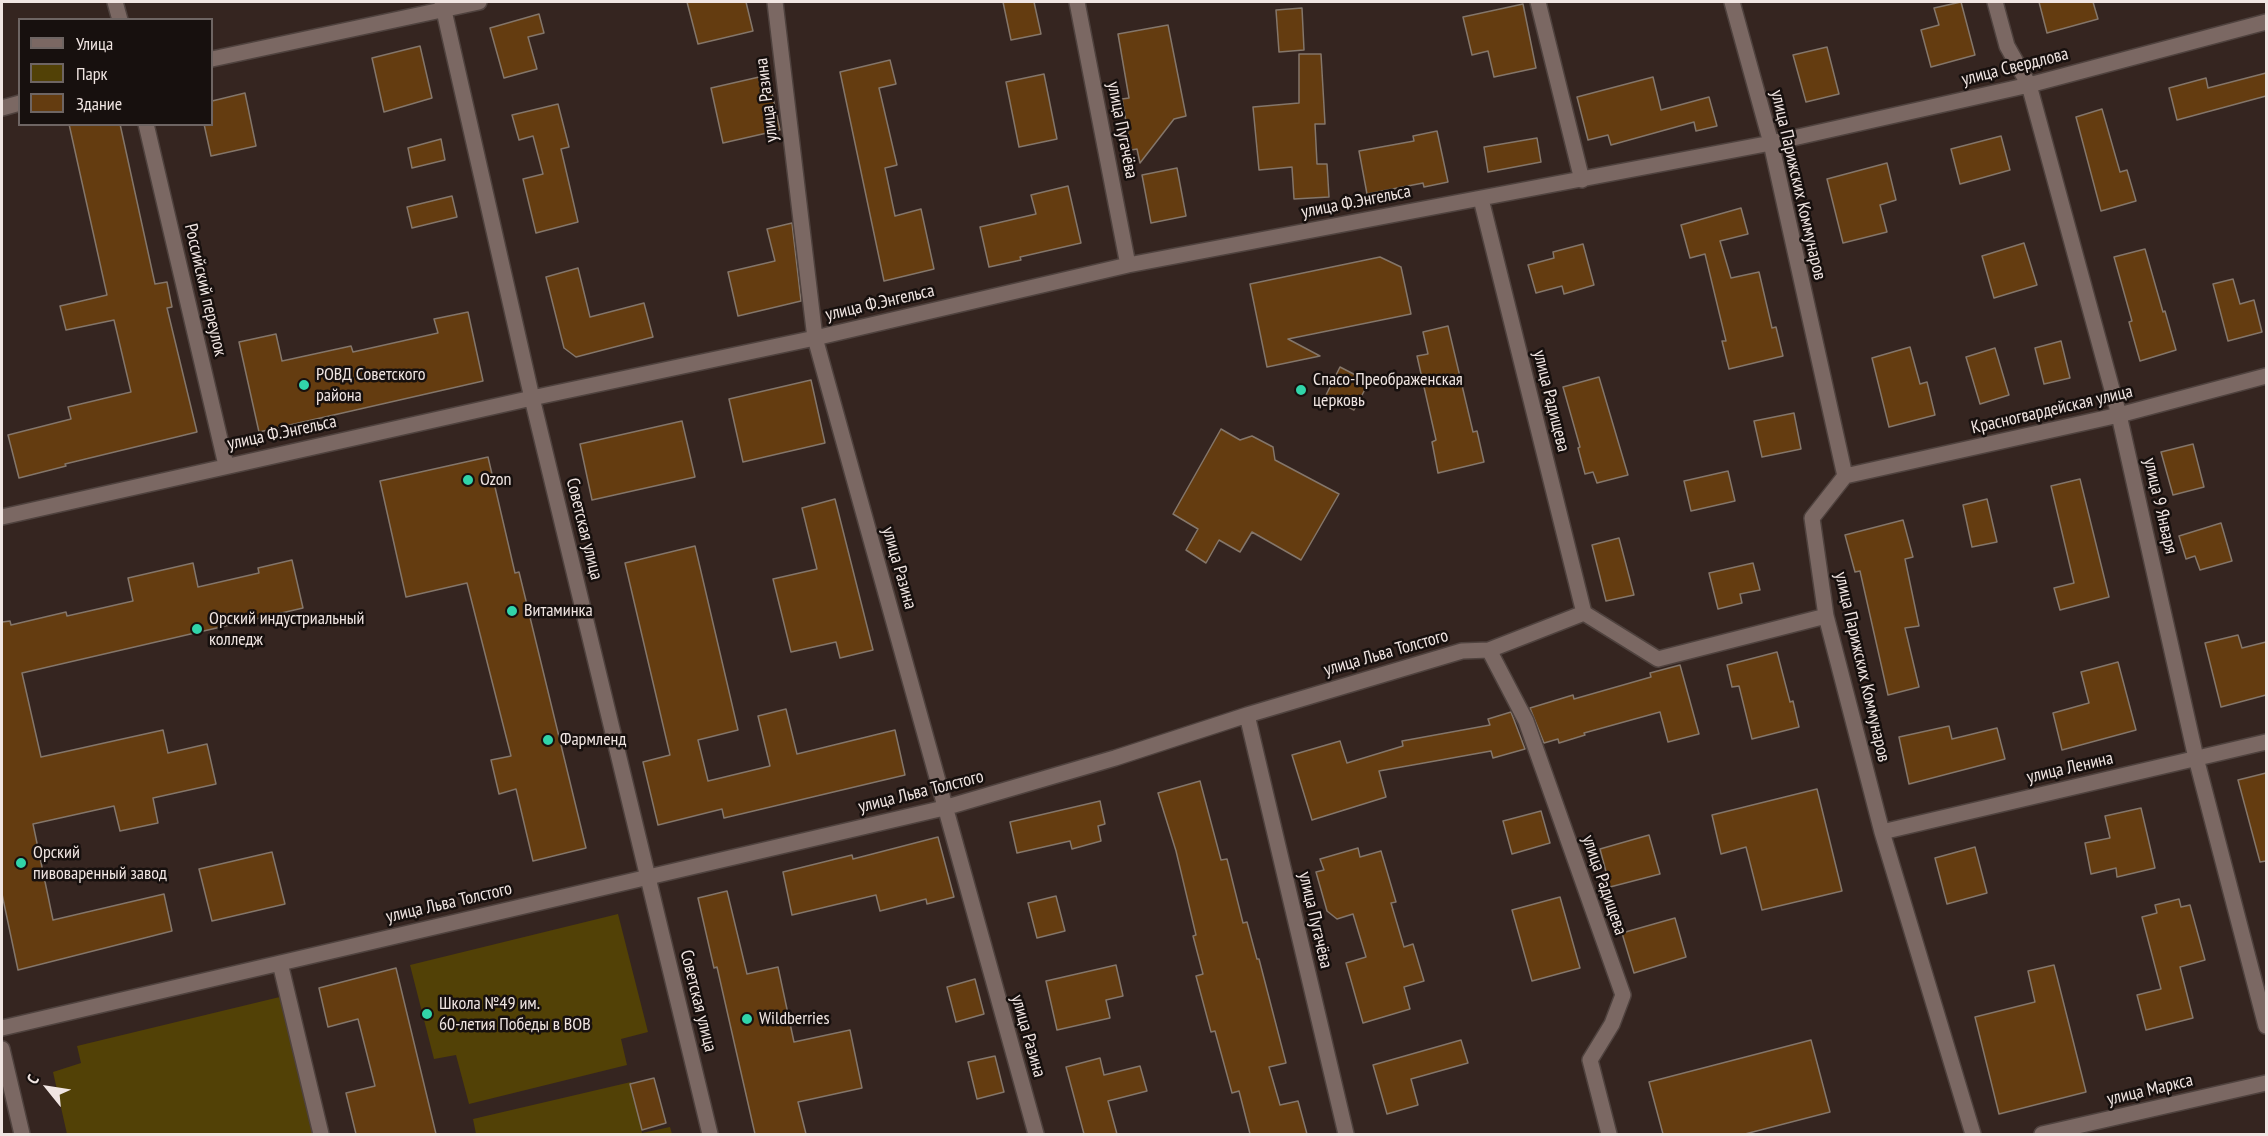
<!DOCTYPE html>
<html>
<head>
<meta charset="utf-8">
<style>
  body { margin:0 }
  #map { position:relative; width:2268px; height:1136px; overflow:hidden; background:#352520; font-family:"PT Sans Narrow",sans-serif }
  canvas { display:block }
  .frame { position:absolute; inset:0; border:3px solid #f0e5e2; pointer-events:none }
  .legend { position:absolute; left:18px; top:18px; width:195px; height:108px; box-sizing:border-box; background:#17100e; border:2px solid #6e6563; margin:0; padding:8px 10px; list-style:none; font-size:18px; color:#f0e5e2 }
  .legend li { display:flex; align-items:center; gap:12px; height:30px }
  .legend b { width:30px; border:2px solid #6e6563 }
  .north { position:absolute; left:18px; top:1058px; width:60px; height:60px; -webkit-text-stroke:4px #17100e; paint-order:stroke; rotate:300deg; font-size:16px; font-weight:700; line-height:24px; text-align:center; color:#f0e5e2 }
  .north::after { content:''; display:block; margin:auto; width:21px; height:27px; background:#f0e5e2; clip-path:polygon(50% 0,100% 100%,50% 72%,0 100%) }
</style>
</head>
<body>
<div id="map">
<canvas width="2268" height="1136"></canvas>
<div class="frame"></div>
<ul class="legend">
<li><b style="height:8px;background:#7b6863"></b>Улица</li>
<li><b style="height:16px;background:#524106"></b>Парк</li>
<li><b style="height:16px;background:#643c10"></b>Здание</li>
</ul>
<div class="north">С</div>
</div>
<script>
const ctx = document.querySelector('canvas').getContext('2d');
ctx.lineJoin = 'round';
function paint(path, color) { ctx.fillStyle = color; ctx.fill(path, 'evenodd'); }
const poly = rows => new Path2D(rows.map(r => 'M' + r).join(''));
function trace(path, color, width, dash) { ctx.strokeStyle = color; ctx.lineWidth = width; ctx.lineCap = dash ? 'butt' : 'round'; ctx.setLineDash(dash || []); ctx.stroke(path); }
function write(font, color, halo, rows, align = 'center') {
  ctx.font = font + ' "PT Sans Narrow",sans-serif'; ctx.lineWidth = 5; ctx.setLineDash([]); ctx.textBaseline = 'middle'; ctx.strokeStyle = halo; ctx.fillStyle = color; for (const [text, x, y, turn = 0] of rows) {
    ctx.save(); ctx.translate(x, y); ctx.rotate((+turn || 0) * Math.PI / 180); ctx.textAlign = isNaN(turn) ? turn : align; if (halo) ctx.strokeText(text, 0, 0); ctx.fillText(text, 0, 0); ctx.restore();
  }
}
const green = poly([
  [618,914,648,1032,621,1039,627,1065,469,1104,456,1055,434,1059,410,965],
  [288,995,321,1134,67,1134,53,1072,81,1063,77,1046],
  [631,1082,642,1133,670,1127,672,1134,476,1134,473,1119]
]);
const building = poly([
  [687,2,746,2,753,31,698,44,687,2],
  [1003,2,1034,2,1041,34,1011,40,1003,2],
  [1961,2,1975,55,1931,67,1921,30,1939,25,1934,8,1961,2],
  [2039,2,2093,2,2098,19,2047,33,2039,2],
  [1523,4,1536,68,1494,77,1488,51,1472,55,1463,17,1523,4],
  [1302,8,1304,50,1279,52,1276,10,1302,8],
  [539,14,544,33,528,37,537,69,504,78,490,28,539,14],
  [1168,25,1186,116,1174,119,1140,163,1137,149,1131,150,1122,99,1129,98,1118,34,1168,25],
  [420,46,432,98,384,112,372,58,420,46],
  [1827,47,1839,94,1806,102,1793,55,1827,47],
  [1299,54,1321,54,1325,124,1315,124,1317,164,1327,164,1329,197,1294,199,1292,167,1259,170,1253,107,1299,103,1299,54],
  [890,60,896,84,879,88,897,165,885,168,895,216,921,209,934,269,884,281,840,72,890,60],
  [2266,73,2266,96,2177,120,2169,88,2206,78,2208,88,2266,73],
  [1044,74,1057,139,1019,147,1006,82,1044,74],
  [768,75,780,130,723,143,711,88,768,75],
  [1653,77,1661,110,1709,97,1717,126,1696,131,1694,122,1611,145,1608,135,1588,140,1577,97,1653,77],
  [245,93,256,146,211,156,204,124,212,124,212,101,245,93],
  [558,104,569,147,561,149,578,222,536,233,523,179,543,174,533,136,519,140,512,115,558,104],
  [2102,109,2120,172,2127,170,2136,201,2101,211,2076,117,2102,109],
  [69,124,120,124,155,284,167,282,172,307,167,308,197,432,65,464,66,466,19,478,8,435,71,419,68,407,131,392,114,320,66,330,60,306,107,295,69,124],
  [1437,131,1448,182,1424,187,1423,183,1367,194,1359,151,1414,141,1413,136,1437,131],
  [2001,136,2010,170,1960,184,1951,149,2001,136],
  [1537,138,1541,162,1488,172,1484,147,1537,138],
  [441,139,445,160,412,168,408,148,441,139],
  [1887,163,1896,200,1880,205,1887,232,1843,243,1827,179,1887,163],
  [1177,168,1186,216,1151,223,1142,175,1177,168],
  [1068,186,1081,243,1020,257,1021,260,989,267,980,227,1036,214,1031,195,1068,186],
  [452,196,457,217,412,228,407,207,452,196],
  [1741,208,1748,234,1720,241,1731,278,1759,272,1772,328,1776,327,1783,356,1729,369,1722,341,1726,341,1705,254,1690,258,1681,225,1741,208],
  [792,223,801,301,738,316,728,272,775,261,767,229,792,223],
  [2024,243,2037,285,1994,298,1982,256,2024,243],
  [1583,244,1594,285,1564,294,1562,286,1536,293,1528,265,1554,258,1553,252,1583,244],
  [2145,249,2163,312,2165,311,2176,350,2140,361,2129,322,2132,321,2114,257,2145,249],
  [1380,257,1401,267,1411,314,1288,339,1320,356,1267,367,1250,284,1380,257],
  [578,268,590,317,644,303,653,337,576,357,564,348,546,277,578,268],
  [2233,279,2240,304,2254,300,2262,332,2228,341,2213,284,2233,279],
  [468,312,483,381,259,432,239,342,276,334,282,361,351,346,353,352,438,333,434,319,468,312],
  [1448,326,1473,432,1477,431,1484,462,1438,473,1432,442,1436,440,1417,356,1428,354,1423,332,1448,326],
  [2061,341,2070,378,2044,384,2035,348,2061,341],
  [1910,347,1920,384,1927,382,1935,415,1889,427,1872,358,1910,347],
  [1995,348,2009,395,1980,404,1966,357,1995,348],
  [1340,367,1369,382,1354,410,1326,395,1340,367],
  [1599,377,1628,475,1597,483,1593,472,1585,474,1578,448,1580,447,1563,387,1599,377],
  [811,380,825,443,743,462,729,399,811,380],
  [1794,413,1801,449,1762,457,1754,421,1794,413],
  [682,421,695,477,592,500,580,444,682,421],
  [1221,429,1240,440,1252,436,1273,447,1275,460,1339,494,1301,560,1252,532,1240,552,1219,540,1206,563,1186,550,1198,529,1173,514,1221,429],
  [2193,444,2204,487,2173,495,2161,452,2193,444],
  [488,457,515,573,519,572,586,848,533,861,516,789,499,794,491,760,511,756,467,583,406,597,380,481,488,457],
  [1728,471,1735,501,1691,511,1684,481,1728,471],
  [2080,479,2109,597,2060,610,2054,588,2074,583,2051,486,2080,479],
  [835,499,873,650,840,658,836,642,791,652,773,579,817,569,802,508,835,499],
  [1987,499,1997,542,1972,547,1963,505,1987,499],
  [1903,520,1913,557,1905,559,1919,626,1905,628,1919,687,1888,695,1860,571,1855,572,1845,535,1903,520],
  [2221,523,2232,561,2200,570,2195,556,2186,559,2179,536,2221,523],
  [1619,538,1634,595,1606,601,1592,545,1619,538],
  [695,546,738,730,698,740,708,781,770,766,758,716,786,709,797,754,895,730,905,775,724,818,722,809,658,825,643,762,670,755,625,563,695,546],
  [292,560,303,608,22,673,41,757,163,730,168,753,207,744,216,784,153,798,158,823,120,831,114,806,33,824,53,920,164,894,172,931,18,970,2,894,2,622,10,621,11,625,66,612,67,616,133,601,128,578,193,563,198,587,259,573,258,568,292,560],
  [1753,563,1760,590,1740,594,1742,603,1718,609,1709,573,1753,563],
  [2238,635,2242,648,2266,642,2266,695,2221,707,2205,643,2238,635],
  [1777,652,1790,702,1793,701,1799,727,1752,739,1739,686,1732,687,1727,665,1777,652],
  [2118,662,2136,730,2062,750,2053,713,2089,703,2081,672,2118,662],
  [1680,665,1699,734,1668,742,1660,712,1584,733,1585,735,1559,743,1558,739,1544,743,1530,708,1573,695,1574,699,1651,677,1650,673,1680,665],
  [1511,712,1525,749,1493,758,1491,751,1379,771,1386,797,1312,820,1292,755,1340,741,1347,763,1403,746,1402,741,1490,725,1488,719,1511,712],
  [1949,726,1952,739,1997,728,2005,759,1909,784,1899,737,1949,726],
  [2266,773,2266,861,2260,862,2238,780,2266,773],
  [1200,781,1221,860,1227,859,1243,923,1247,922,1257,959,1259,959,1286,1063,1269,1067,1280,1105,1298,1101,1307,1134,1250,1134,1239,1091,1232,1093,1215,1031,1211,1032,1196,976,1203,974,1193,936,1196,935,1176,851,1158,793,1200,781],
  [1817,789,1842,891,1762,910,1746,847,1721,854,1712,815,1817,789],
  [1100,801,1105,824,1098,826,1101,841,1072,849,1070,841,1017,853,1010,822,1100,801],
  [2141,808,2155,868,2117,877,2116,868,2091,874,2085,843,2110,838,2105,816,2141,808],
  [1541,811,1550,843,1512,854,1503,821,1541,811],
  [1649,835,1660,874,1610,887,1600,849,1649,835],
  [938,837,954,897,927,904,926,899,880,911,876,895,792,915,783,872,852,855,853,859,938,837],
  [1975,847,1987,893,1947,904,1935,858,1975,847],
  [1358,848,1360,857,1381,851,1396,902,1391,903,1404,947,1413,944,1424,981,1404,987,1410,1009,1363,1023,1346,963,1366,957,1353,914,1337,919,1327,911,1316,872,1324,870,1320,859,1358,848],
  [272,852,285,904,212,921,199,869,272,852],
  [727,891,747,974,778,967,794,1042,850,1030,862,1088,798,1102,806,1134,755,1134,717,967,714,968,698,898,727,891],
  [1056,896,1065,931,1037,938,1028,903,1056,896],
  [1560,897,1580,968,1532,981,1512,910,1560,897],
  [2179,899,2181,907,2190,905,2205,960,2180,967,2193,1018,2146,1030,2137,995,2161,989,2142,917,2157,913,2155,905,2179,899],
  [1675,918,1686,957,1634,973,1622,933,1675,918],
  [1116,965,1123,996,1106,1000,1110,1018,1057,1030,1046,981,1116,965],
  [2054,965,2086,1092,1999,1114,1975,1017,2035,1002,2028,971,2054,965],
  [396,968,436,1134,356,1134,346,1093,375,1086,358,1019,328,1027,319,988,396,968],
  [975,979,984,1014,956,1022,947,987,975,979],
  [1461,1040,1468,1063,1411,1079,1418,1105,1387,1114,1373,1065,1461,1040],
  [1811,1040,1830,1112,1745,1134,1663,1134,1649,1082,1811,1040],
  [995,1056,1004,1092,977,1099,968,1062,995,1056],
  [1100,1058,1104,1075,1140,1066,1147,1091,1108,1101,1117,1134,1084,1134,1066,1067,1100,1058],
  [654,1078,666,1123,642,1130,630,1084,654,1078]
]);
const minor = poly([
  [115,2,120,20],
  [442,2,532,398,710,1134],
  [775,2,815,338,1036,1134],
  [1077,2,1128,265],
  [1538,2,1582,180],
  [1732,2,1771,143,1845,476,1812,518,1826,616,1882,832,1973,1134],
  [1995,2,2007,46,2029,85,2119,415,2196,758,2266,1026],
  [212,59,479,2],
  [2,108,20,103],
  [146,124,226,465],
  [1481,199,1584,613],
  [1845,476,2119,415,2266,376],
  [2,517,532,398,815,338,1128,265,1771,143,2029,85,2266,22],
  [1489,650,1526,721,1623,995,1612,1024,1590,1060,1609,1134],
  [1247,715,1346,1134],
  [1882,832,2266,742],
  [280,963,321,1134],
  [2,1028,944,808,1115,758,1247,715,1462,651,1489,650,1584,613,1658,659,1826,616],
  [2,1049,22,1134],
  [2042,1134,2266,1083]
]);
const markers = [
  [304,385,6,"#31d4a9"],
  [1301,390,6,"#31d4a9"],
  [468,480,6,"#31d4a9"],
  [512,611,6,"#31d4a9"],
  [197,629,6,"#31d4a9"],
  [548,740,6,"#31d4a9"],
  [21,863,6,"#31d4a9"],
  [427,1014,6,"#31d4a9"],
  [747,1019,6,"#31d4a9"]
];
const streetNames = [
  ["улица Свердлова",2015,67,-14],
  ["улица Разина",767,100,-97],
  ["улица Пугачёва",1122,130,79],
  ["улица Парижских Коммунаров",1798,185,77],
  ["улица Ф.Энгельса",1356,202,-11],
  ["Российский переулок",205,290,77],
  ["улица Ф.Энгельса",880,303,-13],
  ["улица Радищева",1551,401,76],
  ["Красногвардейская улица",2052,410,-13],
  ["улица Ф.Энгельса",282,433,-12],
  ["улица 9 Января",2160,506,77],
  ["Советская улица",584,529,76],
  ["улица Разина",899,568,74],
  ["улица Льва Толстого",1386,653,-16],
  ["улица Парижских Коммунаров",1862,667,77],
  ["улица Ленина",2070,768,-13],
  ["улица Льва Толстого",921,792,-14],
  ["улица Радищева",1604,885,71],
  ["улица Льва Толстого",449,903,-13],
  ["улица Пугачёва",1315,920,77],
  ["Советская улица",698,1001,76],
  ["улица Разина",1028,1036,74],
  ["улица Маркса",2150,1090,-13]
];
const poiNames = [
  ["РОВД Советского",316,375],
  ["района",316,396],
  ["Спасо-Преображенская",1313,380],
  ["церковь",1313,401],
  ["Ozon",480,480],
  ["Витаминка",524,611],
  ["Орский индустриальный",209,619],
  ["колледж",209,640],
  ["Фармленд",560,740],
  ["Орский",33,853],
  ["пивоваренный завод",33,874],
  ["Школа №49 им.",439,1004],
  ["60-летия Победы в ВОВ",439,1025],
  ["Wildberries",759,1019]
];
paint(green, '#524106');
paint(building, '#643c10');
trace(building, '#84766a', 1.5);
trace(minor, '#4f423e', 18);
trace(minor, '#7b6863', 15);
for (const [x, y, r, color] of markers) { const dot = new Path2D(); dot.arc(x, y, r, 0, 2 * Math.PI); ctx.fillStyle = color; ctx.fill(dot); trace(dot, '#17100e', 2); }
write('18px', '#f0e5e2', '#17100e', streetNames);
write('18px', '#f0e5e2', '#17100e', poiNames, 'left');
</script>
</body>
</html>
